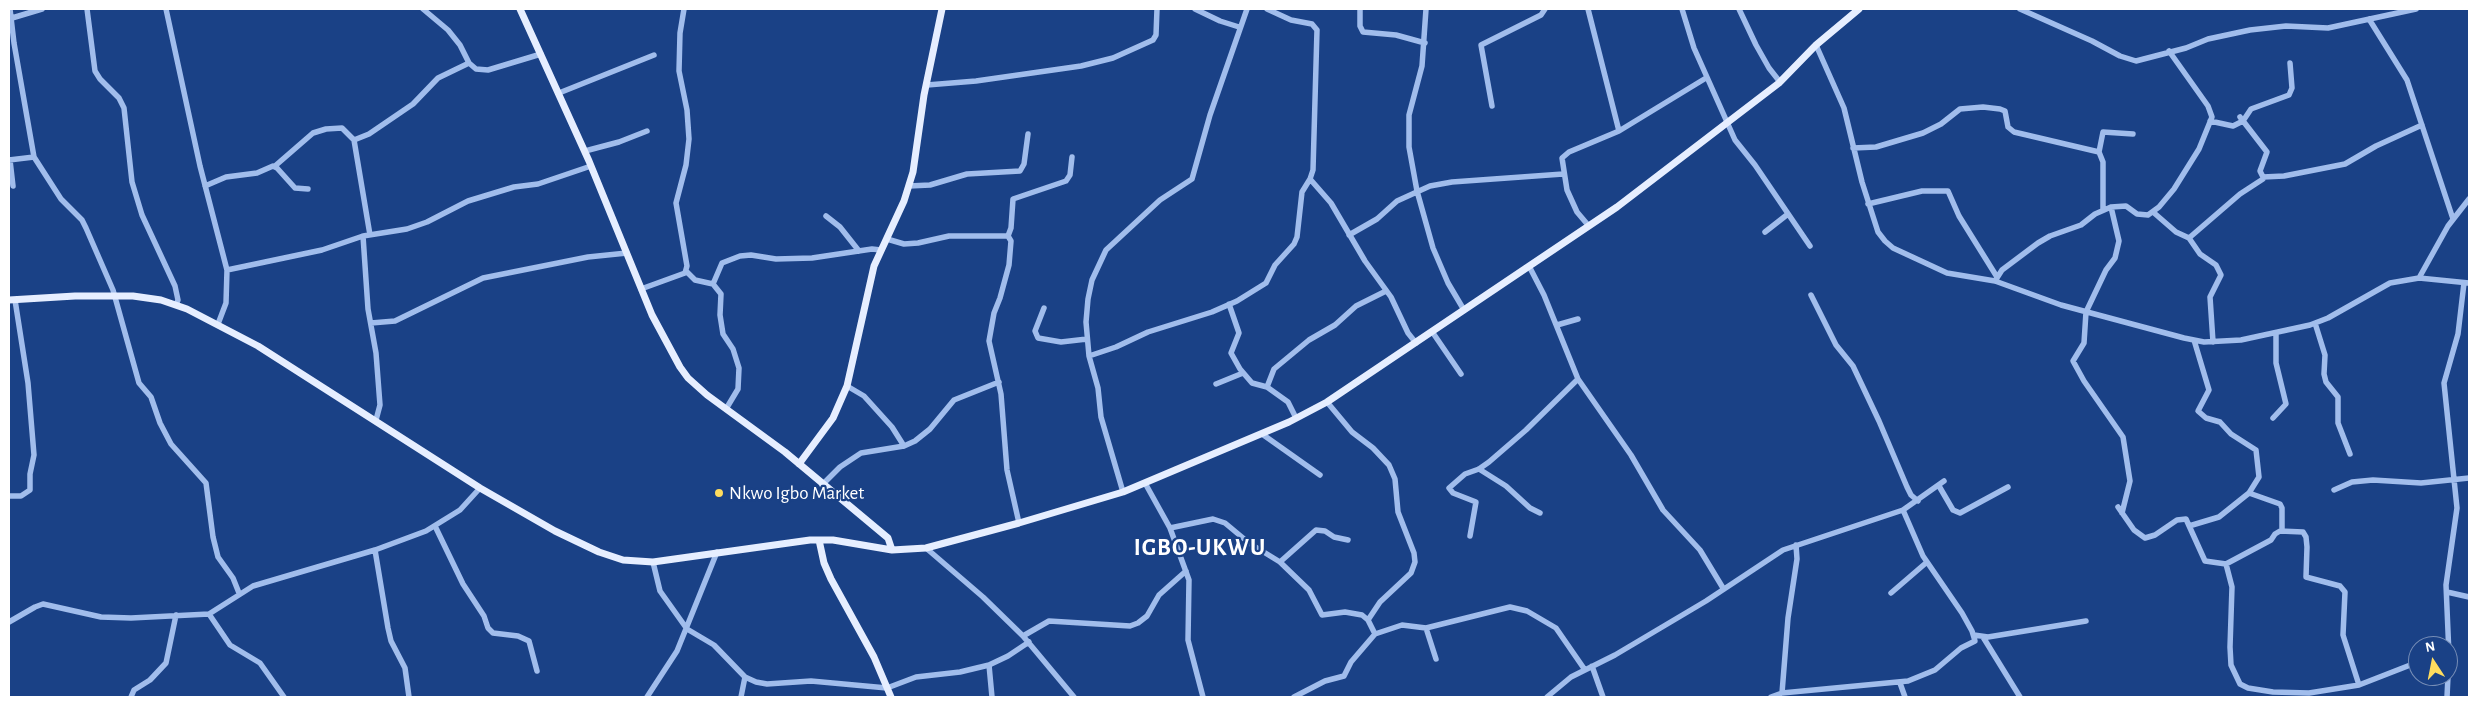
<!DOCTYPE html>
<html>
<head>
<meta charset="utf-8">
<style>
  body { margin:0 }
  #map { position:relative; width:2478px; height:706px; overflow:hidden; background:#1a4186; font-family:"Alegreya Sans",sans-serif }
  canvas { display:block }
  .frame { position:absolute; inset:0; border:10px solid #fff; pointer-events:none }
  .north { position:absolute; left:2408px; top:636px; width:50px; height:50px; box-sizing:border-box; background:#1a4186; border:1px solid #768db6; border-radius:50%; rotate:349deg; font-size:14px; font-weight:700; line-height:20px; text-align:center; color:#fff }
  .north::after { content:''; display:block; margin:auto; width:18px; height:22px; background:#fedc5e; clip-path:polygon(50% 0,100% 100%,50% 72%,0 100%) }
</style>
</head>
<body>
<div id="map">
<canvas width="2478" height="706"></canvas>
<div class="frame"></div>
<div class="north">N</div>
</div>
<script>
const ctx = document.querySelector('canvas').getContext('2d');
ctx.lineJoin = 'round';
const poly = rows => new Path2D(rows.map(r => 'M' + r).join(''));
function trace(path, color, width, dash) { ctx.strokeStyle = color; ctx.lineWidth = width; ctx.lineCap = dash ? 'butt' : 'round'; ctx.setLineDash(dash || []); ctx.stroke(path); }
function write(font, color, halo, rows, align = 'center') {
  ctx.font = font + ' "Alegreya Sans",sans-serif'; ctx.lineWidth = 4.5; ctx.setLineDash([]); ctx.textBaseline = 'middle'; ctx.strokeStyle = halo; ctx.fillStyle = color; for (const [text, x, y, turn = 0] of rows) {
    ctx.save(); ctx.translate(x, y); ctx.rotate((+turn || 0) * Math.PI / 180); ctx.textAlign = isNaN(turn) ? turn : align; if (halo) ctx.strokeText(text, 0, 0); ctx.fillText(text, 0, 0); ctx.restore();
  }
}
const minor = poly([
  [10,9,14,43,34,157,61,199,82,220,86,228,113,290,139,383,151,397,160,423,171,444,206,483,213,537,218,557,233,578,239,593],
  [87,9,95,71,100,79,119,98,124,108,132,182,142,215,175,286,178,300,176,305],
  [166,9,200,166,227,270,226,303,218,324],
  [423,9,448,30,460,45,469,63,476,69,488,70,541,54],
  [1195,9,1220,21,1239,27],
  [1267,9,1291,20,1312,24,1317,30,1313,170,1310,179,1331,203,1365,261,1391,297,1408,333,1416,343],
  [1360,9,1360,26,1363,32,1396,35,1425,43],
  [1426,9,1422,66,1409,115,1409,147,1417,191,1433,248,1448,283,1464,310],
  [1588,9,1619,131,1569,152,1562,158,1567,190,1577,212,1588,225],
  [1682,9,1694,48,1735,140,1755,165,1810,246],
  [1739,9,1756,45,1769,68,1780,82],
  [2020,9,2092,41,2120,56,2136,61,2186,48,2208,39,2250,30,2286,26,2328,28,2416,9],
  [12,18,42,9],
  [2369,19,2407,80,2453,219],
  [1816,45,1844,108,1862,182,1878,232,1885,241,1893,248,1947,273,1995,281,2061,305,2184,338,2204,342,2241,340,2310,325,2328,318,2390,283,2419,278,2469,283],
  [927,85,976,81,1081,66,1113,58,1153,40,1156,35,1157,9],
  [559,93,654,55],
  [1492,106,1481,45,1541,15,1545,9],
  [2240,117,2267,152,2260,171,2263,177,2284,176,2345,164,2376,146,2422,125],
  [2210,121,2233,126,2243,121,2251,109,2289,95,2292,88,2290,63],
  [1619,131,1706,78],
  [354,140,369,134,413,104,438,78,469,63],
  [1853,148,1876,147,1923,133,1941,124,1960,109,1983,107,2000,109,2005,111,2008,127,2014,132,2099,152,2103,162,2103,210],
  [585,151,619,142,647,131],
  [2099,152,2103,132,2133,134],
  [9,160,34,157],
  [10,160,13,186],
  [275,166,313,133,326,129,342,128,354,140,370,235],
  [205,186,226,177,257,173,273,166,277,168,295,188,308,189],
  [909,186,930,185,967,174,1020,171,1024,164,1028,134],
  [1868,204,1922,191,1948,191,1959,216,1997,277],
  [2111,207,2119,241,2115,258,2106,270,2086,312,2084,343,2073,361,2084,381,2123,437,2130,481,2122,513],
  [2153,212,2176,232,2189,238,2200,254,2216,265,2221,275,2210,297,2213,342],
  [826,216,840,227,859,251],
  [1765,232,1788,214],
  [1349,235,1377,219,1397,201,1430,186,1452,182,1563,174],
  [363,236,368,309,376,353,380,405,376,420],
  [1008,236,1011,241,1009,265,1000,298,994,313,989,341,1001,394,1007,470,1019,523],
  [1008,236,1011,228,1013,199,1066,181,1070,175,1072,157],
  [2189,238,2240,194,2263,179,2263,177],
  [887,239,904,244,918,243,949,236,1008,236],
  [227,270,322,250,363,236,407,229,427,222,468,201,514,187,538,184,591,166],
  [686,271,695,280,713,284,721,294,720,315,723,334,733,349,739,368,738,389,726,409],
  [2419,278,2448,226,2469,199],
  [1995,281,2002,270,2038,243,2050,236,2081,225,2095,214,2111,207,2126,206,2137,214,2148,215,2159,207,2174,189,2199,149,2212,117,2208,106,2169,51],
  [713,284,722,263,740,256,751,255,776,259,812,258,872,249,881,250],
  [641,289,685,273,687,266,676,203,686,165,689,139,687,110,679,71,680,33,684,9],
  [1811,295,1836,345,1853,366,1879,421,1907,487,1911,495,1918,501],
  [1229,304,1239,333,1231,353,1240,369,1252,383,1267,387,1288,402,1296,418],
  [1044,308,1035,331,1038,338,1061,342,1087,339],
  [371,323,395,321,483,278,588,257,627,253],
  [2315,323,2325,355,2324,374,2326,382,2338,397,2338,423,2350,454],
  [1557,325,1578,319],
  [1433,333,1461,374],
  [1089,356,1116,347,1148,332,1212,312,1237,301,1266,283,1275,265,1294,244,1297,237,1302,192,1310,179],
  [1578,379,1631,455,1663,510,1700,550,1723,588],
  [1216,384,1243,373],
  [847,386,864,396,892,427,904,446],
  [1267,387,1274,369,1309,340,1335,325,1356,306,1386,291],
  [1327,402,1352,432,1373,448,1389,465,1395,479,1398,512,1414,553,1415,562,1411,573,1380,602,1368,620],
  [2273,418,2286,404,2276,363,2276,333],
  [1262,434,1320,475],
  [1479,469,1506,486,1530,508,1540,513],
  [1145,483,1170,528,1189,580,1188,640,1203,697],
  [822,485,840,467,861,453,904,446,915,441,930,429,954,400,999,382],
  [1939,486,1953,510,1960,513,2008,487],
  [2334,490,2352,482,2373,480,2421,483,2469,478],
  [1123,492,1101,417,1098,388,1089,356,1086,322,1088,299,1092,280,1106,250,1160,200,1192,179,1210,115,1247,9],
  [2249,493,2280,504,2282,508,2282,530],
  [9,496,21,496,30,490,30,474,34,455,28,383,15,300],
  [2118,507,2134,530,2145,538,2155,535,2177,520,2186,519,2205,561,2226,564,2271,540,2275,534,2280,531,2303,532,2306,537,2307,547,2306,577,2340,586,2345,592,2343,635,2359,685],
  [435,526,463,584,484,616,488,628,493,633,518,636,529,641,537,671],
  [2189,526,2219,517,2249,493,2259,477,2256,450,2231,434,2220,422,2206,418,2198,411,2209,390,2194,340],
  [1170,528,1213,519,1225,523,1249,543,1280,562,1309,590,1322,615,1345,612,1362,615,1368,620,1375,634],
  [1470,536,1476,502,1453,493,1449,488,1465,474,1479,469,1489,462,1526,430,1578,379,1544,295,1529,266],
  [926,548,983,597,1023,636,1074,697],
  [375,550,388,628,391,641,405,668,409,697],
  [653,562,660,591,687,629,714,645,745,677,756,682,767,684,811,681,887,688,916,677,960,672,989,665,1008,656,1029,642],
  [1280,562,1316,530,1325,531,1334,537,1348,540],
  [2226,564,2232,587,2230,647,2231,665,2240,684,2248,688,2273,692,2309,693,2359,685,2418,662],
  [2447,592,2469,597],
  [1891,593,1927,562],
  [209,614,230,645,260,663,284,697],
  [9,622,35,607,43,604,101,617,131,618,209,614,253,586,375,550,426,531,460,510,480,488],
  [1426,628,1436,659],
  [1974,635,1988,637,2086,621],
  [1023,636,1049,621,1130,626,1138,623,1147,616,1159,595,1186,571],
  [1983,637,2020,697],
  [989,665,992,697],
  [1592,666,1603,697],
  [1900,683,1905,697],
  [1782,693,1788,618,1797,559,1796,545],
  [131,697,134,690,150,680,166,663,176,615],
  [647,697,677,651,717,552],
  [741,697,745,677],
  [1294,697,1325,681,1344,676,1351,662,1375,634,1402,625,1426,628,1510,607,1527,611,1556,628,1585,670],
  [1547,697,1571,677,1615,655,1706,601,1783,550,1903,510,1944,481],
  [1771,697,1782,693,1908,681,1935,670,1961,648,1975,641,1972,631,1962,613,1923,556,1903,510],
  [2447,697,2449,655,2446,585,2457,508,2444,383,2458,334,2464,283]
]);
const major = poly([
  [520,9,589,161,652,315,680,367,688,378,707,395,785,452,888,538,892,550],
  [9,300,75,296,133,296,161,300,187,309,258,346,480,488,555,531,599,552,623,560,653,562,810,540,833,540,892,550,926,548,1019,523,1123,492,1289,422,1327,402,1617,207,1779,83,1816,45,1859,9],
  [799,464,833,418,847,386,874,266,904,201,913,172,924,95,942,9],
  [819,540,824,563,831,579,874,657,891,697]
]);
const markers = [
  [719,493,5,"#fedc5e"]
];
const poiNames = [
  ["Nkwo Igbo Market",729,493]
];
const districtNames = [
  ["IGBO-UKWU",1200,548]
];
trace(minor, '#a1bdec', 5.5);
trace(major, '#e6eeff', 7);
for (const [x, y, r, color] of markers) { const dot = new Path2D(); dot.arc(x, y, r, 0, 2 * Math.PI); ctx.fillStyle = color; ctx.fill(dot); trace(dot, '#1a4186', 2); }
write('19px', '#fff', '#1a4186', poiNames, 'left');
ctx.letterSpacing = '1px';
write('bold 24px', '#fff', '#1a4186', districtNames);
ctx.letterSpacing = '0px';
</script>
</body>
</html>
